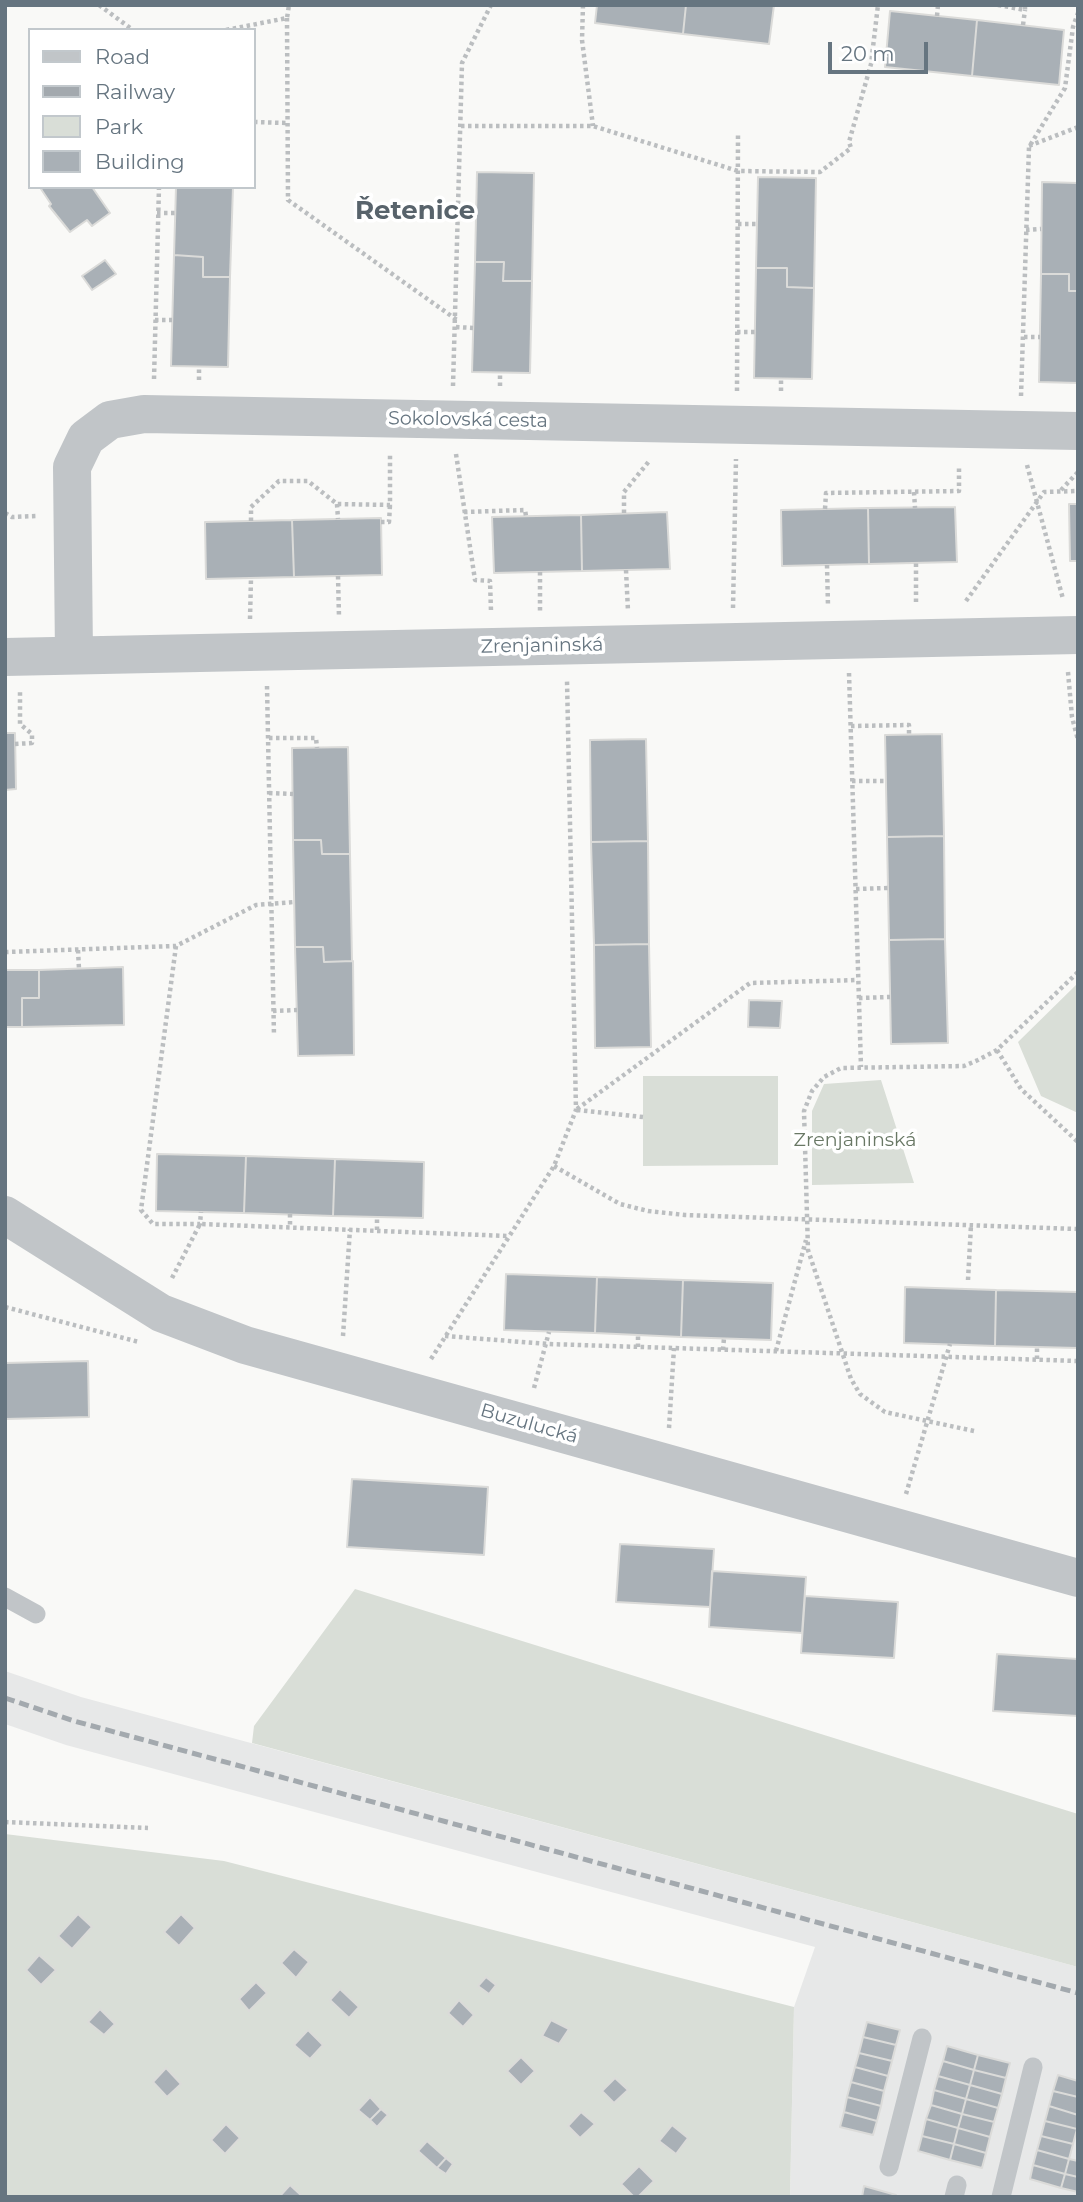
<!DOCTYPE html>
<html>
<head>
<meta charset="utf-8">
<style>
  body { margin:0 }
  #map { position:relative; width:1083px; height:2202px; overflow:hidden; background:#f9f9f7; font-family:Montserrat,sans-serif }
  canvas { display:block }
  .frame { position:absolute; inset:0; border:7px solid #667580; pointer-events:none }
  .legend { position:absolute; left:28px; top:28px; width:228px; height:161px; box-sizing:border-box; background:#fff; border:2px solid #c2c8cc; margin:0; padding:9px 12px; list-style:none; font-size:21px; color:#667580 }
  .legend li { display:flex; align-items:center; gap:14px; height:35px }
  .legend b { width:35px; border:2px solid #c2c8cc }
  .scale { position:absolute; left:828px; top:42px; width:100px; height:32px; box-sizing:border-box; border:4px solid #667580; border-top:0; padding-left:9px; font-size:21px; line-height:24px; white-space:nowrap; color:#667580; -webkit-text-stroke:5px #fff; paint-order:stroke }
</style>
</head>
<body>
<div id="map">
<canvas width="1083" height="2202"></canvas>
<div class="frame"></div>
<ul class="legend">
<li><b style="height:9px;background:#c1c5c8"></b>Road</li>
<li><b style="height:9px;background:#a3a9ae"></b>Railway</li>
<li><b style="height:19px;background:#d9ded7"></b>Park</li>
<li><b style="height:19px;background:#a9b0b6"></b>Building</li>
</ul>
<div class="scale">20 m</div>
</div>
<script>
const ctx = document.querySelector('canvas').getContext('2d');
ctx.lineJoin = 'round';
function paint(path, color) { ctx.fillStyle = color; ctx.fill(path, 'evenodd'); }
const poly = rows => new Path2D(rows.map(r => 'M' + r).join(''));
function trace(path, color, width, dash) { ctx.strokeStyle = color; ctx.lineWidth = width; ctx.lineCap = dash ? 'butt' : 'round'; ctx.setLineDash(dash || []); ctx.stroke(path); }
function write(font, color, halo, rows, align = 'center') {
  ctx.font = font + ' Montserrat,sans-serif'; ctx.lineWidth = 7; ctx.setLineDash([]); ctx.textBaseline = 'middle'; ctx.strokeStyle = halo; ctx.fillStyle = color; for (const [text, x, y, turn = 0] of rows) {
    ctx.save(); ctx.translate(x, y); ctx.rotate((+turn || 0) * Math.PI / 180); ctx.textAlign = isNaN(turn) ? turn : align; if (halo) ctx.strokeText(text, 0, 0); ctx.fillText(text, 0, 0); ctx.restore();
  }
}
const built = poly([
  [5,1671,81,1697,1078,1967,1078,2197,790,2197,794,2007,815,1947,66,1745,5,1724]
]);
const green = poly([
  [1078,983,1078,1113,1041,1096,1018,1042],
  [778,1076,778,1165,643,1166,643,1076],
  [881,1080,914,1183,812,1185,812,1111,824,1084],
  [355,1589,1078,1814,1078,1967,252,1743,254,1726],
  [5,1834,224,1861,794,2007,790,2197,5,2197]
]);
const building = poly([
  [597,5,686,5,683,34,595,23,597,5],
  [686,5,774,5,769,44,683,34,686,5],
  [890,11,977,20,972,76,885,67,890,11],
  [977,20,1064,30,1059,85,972,76,977,20],
  [477,172,534,173,532,281,503,281,504,262,475,262,477,172],
  [758,177,816,178,814,288,787,287,787,268,756,268,758,177],
  [1042,182,1078,183,1078,291,1069,291,1069,274,1041,274,1042,182],
  [44,187,92,187,110,213,92,226,87,220,70,232,49,206,51,204,41,189,44,187],
  [176,187,233,187,230,277,203,277,203,257,174,255,176,187],
  [174,255,203,257,203,277,230,277,228,367,171,366,174,255],
  [105,260,116,274,92,290,82,276,105,260],
  [475,262,504,262,503,281,532,281,530,373,472,372,475,262],
  [756,268,787,268,787,287,814,288,812,379,754,378,756,268],
  [1041,274,1069,274,1069,291,1078,291,1078,383,1039,382,1041,274],
  [1069,504,1078,504,1078,561,1070,561,1069,504],
  [955,507,957,562,869,564,868,508,955,507],
  [868,508,869,564,782,566,781,510,868,508],
  [667,512,670,569,582,571,581,515,667,512],
  [581,515,582,571,494,573,492,517,581,515],
  [381,518,382,575,294,577,292,520,381,518],
  [292,520,294,577,206,579,205,522,292,520],
  [5,733,15,733,16,789,5,790,5,733],
  [942,734,944,836,887,837,885,735,942,734],
  [646,739,648,841,591,842,590,740,646,739],
  [348,747,350,854,322,854,321,840,293,840,292,748,348,747],
  [944,836,945,939,889,940,887,837,944,836],
  [293,840,321,840,322,854,350,854,352,961,324,962,323,947,295,947,293,840],
  [648,841,649,944,594,945,591,842,648,841],
  [945,939,948,1043,891,1044,889,940,945,939],
  [649,944,651,1047,595,1048,594,945,649,944],
  [295,947,323,947,324,962,353,961,354,1055,298,1056,295,947],
  [123,967,124,1025,22,1027,22,998,39,998,39,970,123,967],
  [5,970,39,970,39,998,22,998,22,1027,5,1027,5,970],
  [749,1000,782,1001,780,1028,748,1027,749,1000],
  [157,1154,246,1156,244,1213,156,1211,157,1154],
  [246,1156,335,1159,333,1216,244,1213,246,1156],
  [335,1159,424,1162,423,1218,333,1216,335,1159],
  [506,1274,597,1277,595,1333,504,1330,506,1274],
  [597,1277,683,1280,681,1337,595,1333,597,1277],
  [683,1280,773,1283,771,1340,681,1337,683,1280],
  [905,1287,996,1290,995,1346,904,1343,905,1287],
  [996,1290,1078,1292,1078,1348,995,1346,996,1290],
  [88,1361,89,1417,5,1419,5,1363,88,1361],
  [352,1479,488,1487,484,1555,347,1547,352,1479],
  [620,1544,714,1549,710,1607,616,1602,620,1544],
  [712,1571,806,1577,802,1633,709,1627,712,1571],
  [805,1596,898,1602,894,1658,801,1653,805,1596],
  [997,1654,1078,1659,1078,1716,993,1711,997,1654],
  [78,1914,92,1927,72,1949,58,1936,78,1914],
  [181,1914,195,1928,179,1946,164,1932,181,1914],
  [294,1949,309,1962,296,1978,281,1963,294,1949],
  [39,1955,56,1970,41,1985,26,1970,39,1955],
  [486,1977,496,1985,489,1994,478,1986,486,1977],
  [256,1982,267,1993,249,2011,239,1999,256,1982],
  [340,1989,359,2007,349,2018,330,2000,340,1989],
  [459,2000,474,2015,463,2027,448,2013,459,2000],
  [100,2009,115,2024,104,2035,88,2022,100,2009],
  [551,2020,569,2029,559,2044,542,2036,551,2020],
  [867,2022,900,2030,896,2045,863,2037,867,2022],
  [308,2030,323,2045,310,2059,294,2045,308,2030],
  [863,2037,896,2045,892,2061,859,2053,863,2037],
  [947,2046,978,2055,974,2070,943,2061,947,2046],
  [859,2053,892,2061,888,2076,855,2067,859,2053],
  [978,2055,1010,2063,1006,2078,974,2070,978,2055],
  [521,2057,535,2071,521,2085,507,2071,521,2057],
  [943,2061,974,2070,970,2085,938,2076,943,2061],
  [855,2067,888,2076,884,2091,851,2082,855,2067],
  [166,2068,181,2084,167,2097,153,2082,166,2068],
  [974,2070,1006,2078,1002,2094,970,2085,974,2070],
  [1058,2075,1078,2081,1078,2097,1053,2091,1058,2075],
  [938,2076,970,2085,966,2099,934,2090,938,2076],
  [615,2078,628,2090,614,2103,602,2091,615,2078],
  [851,2082,884,2091,881,2106,847,2097,851,2082],
  [970,2085,1002,2094,998,2108,966,2099,970,2085],
  [934,2090,966,2099,962,2114,931,2105,934,2090],
  [1053,2091,1078,2097,1078,2115,1049,2106,1053,2091],
  [370,2097,381,2109,370,2120,358,2110,370,2097],
  [847,2097,881,2106,877,2121,844,2112,847,2097],
  [966,2099,998,2108,994,2122,962,2114,966,2099],
  [931,2105,962,2114,958,2128,926,2119,931,2105],
  [1049,2106,1078,2115,1077,2129,1045,2121,1049,2106],
  [381,2109,388,2115,377,2127,370,2120,381,2109],
  [581,2112,595,2124,580,2138,568,2126,581,2112],
  [844,2112,877,2121,873,2135,840,2127,844,2112],
  [962,2114,994,2122,990,2137,958,2128,962,2114],
  [926,2119,958,2128,954,2144,922,2136,926,2119],
  [1045,2121,1077,2129,1073,2144,1041,2136,1045,2121],
  [226,2124,240,2138,225,2154,211,2140,226,2124],
  [672,2125,688,2138,676,2154,659,2141,672,2125],
  [958,2128,990,2137,986,2153,954,2144,958,2128],
  [922,2136,954,2144,950,2160,918,2151,922,2136],
  [1041,2136,1073,2144,1069,2159,1037,2150,1041,2136],
  [427,2141,446,2158,437,2168,418,2151,427,2141],
  [954,2144,986,2153,982,2168,950,2160,954,2144],
  [1037,2150,1069,2159,1065,2174,1033,2165,1037,2150],
  [446,2158,453,2164,446,2174,437,2168,446,2158],
  [1069,2159,1078,2161,1078,2177,1065,2174,1069,2159],
  [1033,2165,1065,2174,1061,2188,1030,2179,1033,2165],
  [639,2166,654,2181,638,2197,634,2197,621,2184,639,2166],
  [1065,2174,1078,2177,1078,2192,1061,2188,1065,2174],
  [290,2185,303,2197,279,2197,290,2185],
  [864,2186,896,2195,895,2197,862,2197,864,2186]
]);
const path = poly([
  [99,5,133,30],
  [583,5,582,40,593,126],
  [998,5,1025,10,1025,5],
  [937,16,938,5],
  [287,18,288,200,457,320],
  [1023,25,1025,10],
  [226,30,287,18,289,5],
  [254,122,287,123],
  [461,126,593,126,738,171,820,172,851,148,849,142,871,64,878,5],
  [1029,146,1078,127],
  [157,213,175,213],
  [738,224,757,224],
  [1026,230,1041,229],
  [155,320,172,320],
  [456,327,473,328],
  [737,332,755,332],
  [1024,337,1040,337],
  [154,379,159,187],
  [199,380,199,367],
  [453,386,462,63,491,5],
  [500,386,500,373],
  [737,391,738,133],
  [781,391,781,378],
  [1021,396,1029,147,1065,88,1073,27,1078,13],
  [456,454,475,580,490,581,491,611],
  [1027,465,1063,599],
  [1061,490,1078,472],
  [914,492,915,508],
  [337,504,338,519],
  [825,509,826,493,959,491,959,465],
  [464,512,525,510,526,516],
  [5,513,12,517,37,516],
  [624,513,624,492,650,460],
  [251,521,251,507,279,481,308,481,337,504,390,505,390,453],
  [381,522,389,522,390,505],
  [827,565,828,606],
  [626,570,628,611],
  [540,572,540,613],
  [338,576,339,617],
  [966,601,1044,492,1078,491],
  [916,602,916,563],
  [733,608,736,459],
  [250,619,251,578],
  [1068,672,1072,717,1078,740],
  [849,673,861,1067],
  [267,686,274,1036],
  [851,726,909,725,909,734],
  [269,738,316,738,317,748],
  [15,744,32,743,32,734,20,724,20,692],
  [852,781,886,781],
  [269,793,293,794],
  [856,889,888,888],
  [176,946,141,1210,153,1224,200,1224,201,1212],
  [78,950,79,969],
  [5,952,176,946,256,905,294,902],
  [859,998,890,997],
  [273,1011,297,1010],
  [997,1050,1021,1089,1078,1142],
  [577,1109,750,983,858,980],
  [577,1110,643,1117],
  [554,1166,620,1204,648,1211,685,1215,1078,1229],
  [290,1214,290,1227],
  [377,1230,377,1217],
  [172,1278,200,1224,508,1236],
  [968,1280,971,1225],
  [5,1307,139,1342],
  [343,1336,350,1229],
  [445,1336,548,1344,1078,1361],
  [638,1347,638,1335],
  [723,1350,724,1338],
  [776,1351,806,1240],
  [431,1359,554,1166,576,1110,567,680],
  [1037,1359,1037,1347],
  [534,1388,549,1332],
  [669,1428,674,1348],
  [974,1431,885,1412,860,1394,851,1379,808,1250,804,1111,812,1091,824,1077,841,1068,964,1066,978,1060,997,1050,1078,972],
  [906,1494,950,1344],
  [5,1822,148,1828]
]);
const service = poly([
  [5,1597,36,1614],
  [889,2167,922,2038],
  [954,2197,957,2185],
  [1001,2197,1033,2067]
]);
const minor = poly([
  [74,655,72,467,86,438,110,420,144,414,1078,431],
  [5,657,1078,635],
  [5,1215,161,1313,245,1345,1078,1578]
]);
const rail = poly([
  [5,1698,74,1721,1078,1993]
]);
const streetNames = [
  ["Sokolovská cesta",468,420,1],
  ["Zrenjaninská",542,646,-1],
  ["Buzulucká",529,1424,16]
];
const parkNames = [
  ["Zrenjaninská",855,1140]
];
const districtNames = [
  ["Řetenice",415,211]
];
paint(built, '#e7e8e8');
paint(green, '#d9ded7');
paint(building, '#a9b0b6');
trace(building, '#dbdbd9', 2);
trace(path, '#bbbec0', 4.5, [3.5, 3.5]);
trace(service, '#c1c5c8', 19);
trace(minor, '#c1c5c8', 38);
trace(rail, '#a3a9ae', 5, [10, 5]);
write('19px', '#667580', '#fff', streetNames);
write('19px', '#697865', '#fff', parkNames);
write('bold 26px', '#58636b', '#fff', districtNames);
</script>
</body>
</html>
